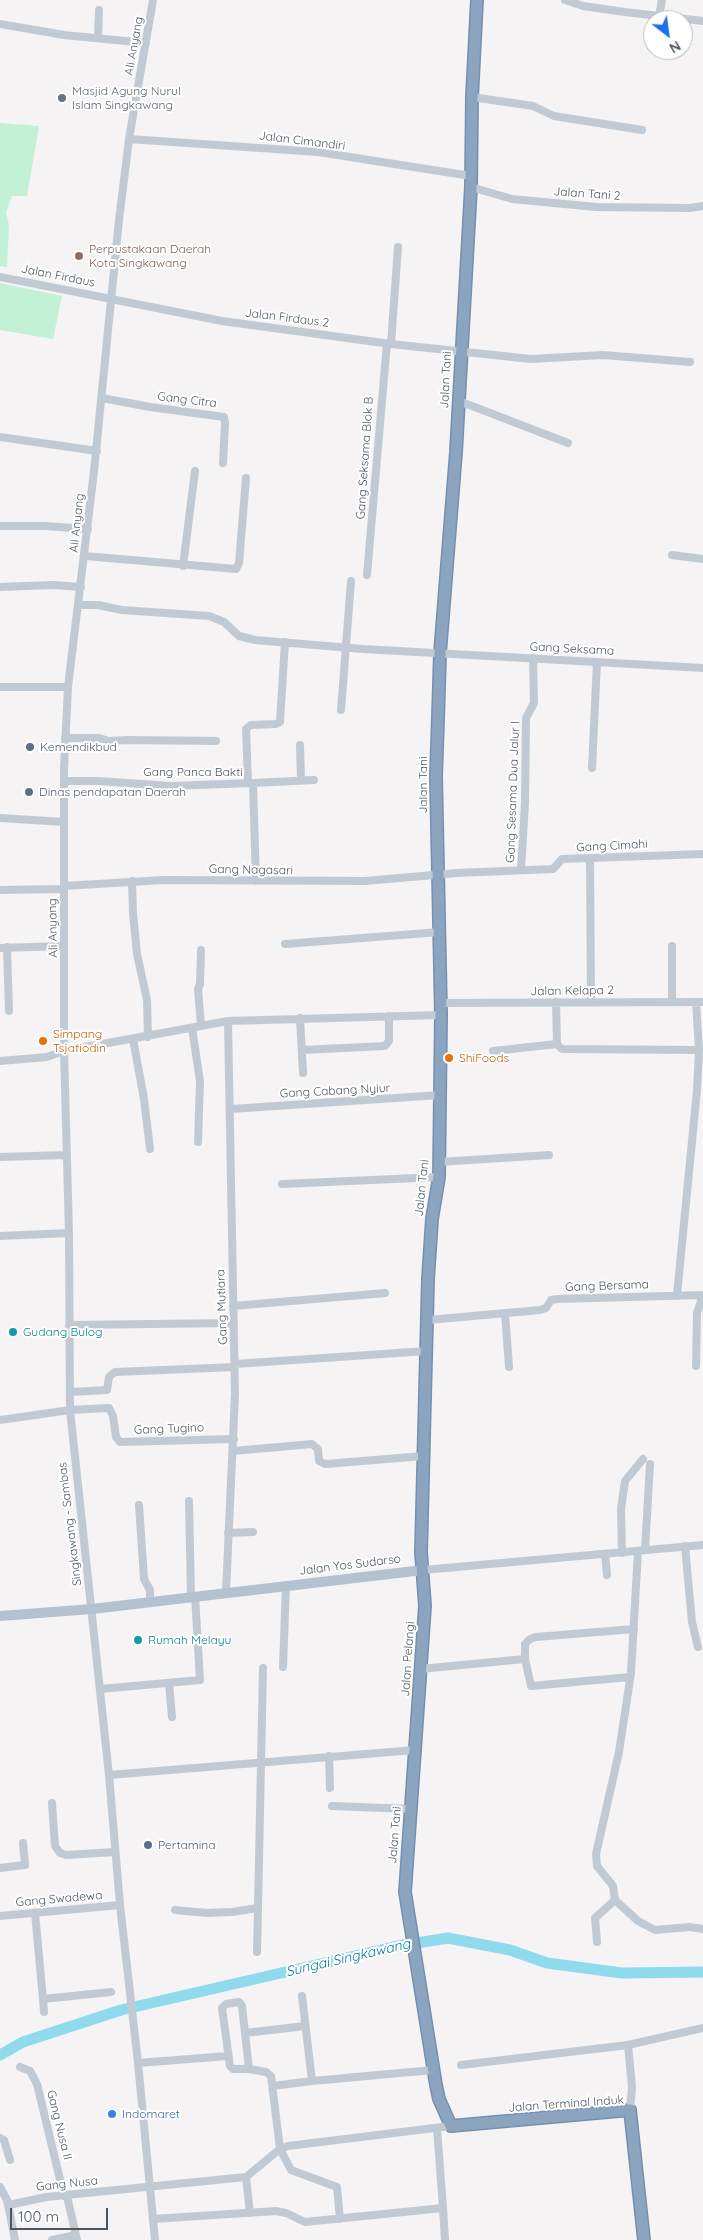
<!DOCTYPE html>
<html>
<head>
<meta charset="utf-8">
<style>
  body { margin:0 }
  #map { position:relative; width:703px; height:2240px; overflow:hidden; background:#f5f3f3; font-family:Quicksand,sans-serif }
  canvas { display:block }
  .north { position:absolute; left:643px; top:10px; width:50px; height:50px; box-sizing:border-box; background:#fff; border:1px solid #b7bbc0; border-radius:50%; rotate:150deg; font-size:14px; font-weight:700; line-height:20px; text-align:center; color:#4a5661 }
  .north::after { content:''; display:block; margin:auto; width:18px; height:22px; background:#1a73e8; clip-path:polygon(50% 0,100% 100%,50% 72%,0 100%) }
  .scale { position:absolute; left:10px; top:2208px; width:98px; height:22px; box-sizing:border-box; border:2px solid #4a5661; border-top:0; padding-left:6px; font-size:15px; line-height:18px; white-space:nowrap; color:#4a5661; -webkit-text-stroke:4px #fff; paint-order:stroke }
</style>
</head>
<body>
<div id="map">
<canvas width="703" height="2240"></canvas>
<div class="north">N</div>
<div class="scale">100 m</div>
</div>
<script>
const ctx = document.querySelector('canvas').getContext('2d');
ctx.lineJoin = 'round';
function paint(path, color) { ctx.fillStyle = color; ctx.fill(path, 'evenodd'); }
const poly = rows => new Path2D(rows.map(r => 'M' + r).join(''));
function trace(path, color, width, dash) { ctx.strokeStyle = color; ctx.lineWidth = width; ctx.lineCap = dash ? 'butt' : 'round'; ctx.setLineDash(dash || []); ctx.stroke(path); }
function write(font, color, halo, rows, align = 'center') {
  ctx.font = font + ' Quicksand,sans-serif'; ctx.lineWidth = 4; ctx.setLineDash([]); ctx.textBaseline = 'middle'; ctx.strokeStyle = halo; ctx.fillStyle = color; for (const [text, x, y, turn = 0] of rows) {
    ctx.save(); ctx.translate(x, y); ctx.rotate((+turn || 0) * Math.PI / 180); ctx.textAlign = isNaN(turn) ? turn : align; if (halo) ctx.strokeText(text, 0, 0); ctx.fillText(text, 0, 0); ctx.restore();
  }
}
const green = poly([
  [0,123,39,126,27,196,12,196,6,213,9,225,7,267,0,266],
  [0,283,62,296,53,339,0,330]
]);
const river = poly([
  [0,2055,23,2042,121,2010,398,1946,448,1938,510,1950,547,1963,622,1973,703,1972]
]);
const minor = poly([
  [153,0,129,139,119,220,94,471,68,687,64,768,64,1051,69,1233,70,1410,109,1775,120,1905,138,2063,155,2240],
  [565,0,583,6,625,12,703,21],
  [659,16,662,0],
  [0,24,64,35,146,43],
  [98,38,99,10],
  [472,97,533,106,554,116,642,130],
  [129,139,318,152,471,176],
  [471,187,512,199,596,207,690,208,703,206],
  [0,277,222,321,391,344,531,359,603,355,690,362],
  [391,344,398,247],
  [102,398,150,407,224,417,225,423,223,463],
  [459,401,568,443],
  [0,437,97,451],
  [0,526,45,526,88,529],
  [672,555,703,559],
  [85,556,236,569,239,563,246,478],
  [183,566,195,471],
  [367,575,387,343],
  [0,587,53,585,81,587],
  [79,605,98,605,122,610,209,616,224,622,239,636,255,640,363,649,703,668],
  [0,687,68,687],
  [341,710,351,581],
  [65,738,99,738,109,741,127,740,216,741],
  [300,745,301,780],
  [592,768,597,662],
  [64,781,98,781,171,786,253,783,256,881],
  [248,783,246,729,251,725,276,724,280,722,285,642],
  [253,783,314,780],
  [0,818,64,822],
  [590,859,591,1002],
  [521,870,525,803,526,718,534,703,533,658],
  [132,881,133,913,137,954,147,1000,148,1037],
  [64,886,164,880,365,881,457,873,553,869,562,859,703,854],
  [0,890,64,889],
  [285,944,440,932],
  [672,946,672,1001],
  [7,947,9,1011],
  [0,948,64,946],
  [201,950,200,984,198,989,201,1026],
  [556,1002,557,1044,562,1049,699,1050],
  [441,1003,703,1002],
  [300,1018,303,1073],
  [192,1028,200,1081,198,1142],
  [133,1039,144,1099,150,1149],
  [302,1050,385,1046,389,1041,389,1016],
  [493,1051,557,1044],
  [0,1061,47,1057,64,1051,228,1021,441,1015],
  [231,1109,440,1095],
  [0,1157,67,1155],
  [439,1162,549,1155],
  [282,1184,439,1177],
  [0,1236,69,1233],
  [677,1295,697,1090,699,1050,696,1002],
  [233,1306,385,1293],
  [505,1313,509,1367],
  [428,1320,540,1310,546,1308,551,1300,557,1299,703,1295],
  [69,1325,234,1323],
  [235,1364,427,1351],
  [696,1366,697,1313,703,1295],
  [71,1392,107,1390,109,1377,115,1372,235,1367],
  [0,1420,70,1410,109,1408,113,1416,116,1437,120,1442,234,1439],
  [233,1451,312,1444,318,1449,319,1461,325,1464,424,1456],
  [189,1501,191,1597],
  [139,1505,144,1579,150,1590,150,1602],
  [228,1533,253,1532],
  [685,1546,692,1622,698,1647],
  [645,1550,650,1464],
  [622,1553,621,1509,625,1481,643,1459],
  [605,1554,607,1575],
  [423,1570,703,1545],
  [226,1592,235,1394,228,1021],
  [283,1667,286,1585],
  [420,1669,525,1659],
  [630,1677,531,1686,525,1659,525,1644,530,1639,536,1637,634,1629],
  [169,1683,172,1717],
  [100,1689,200,1680,195,1596],
  [329,1756,330,1788],
  [109,1775,415,1750],
  [52,1803,55,1846,60,1853,66,1855,115,1852],
  [332,1806,411,1809],
  [0,1868,25,1865,23,1843],
  [615,1900,638,1921,655,1930,689,1927,703,1929],
  [175,1910,207,1913,232,1912,258,1908,263,1668],
  [35,1913,43,1999,111,1992],
  [0,1916,120,1905],
  [597,1942,595,1918,615,1900,613,1886,597,1866,596,1854,619,1752,631,1673,638,1551],
  [257,1952,258,1908],
  [43,1999,44,2012],
  [245,2033,305,2026],
  [138,2063,228,2056],
  [461,2065,628,2045],
  [20,2067,30,2071,37,2084,64,2196],
  [249,2069,233,2069,230,2066,222,2008,226,2004,239,2002,242,2006,249,2069,266,2072,271,2076,280,2149,291,2170,337,2187,340,2219],
  [312,2081,433,2070],
  [273,2086,312,2081,302,1996],
  [630,2110,632,2087,628,2045,703,2028],
  [0,2138,4,2140,10,2160],
  [246,2177,250,2213],
  [0,2187,7,2200,15,2240],
  [67,2196,77,2240],
  [9,2205,46,2197,246,2177,280,2149,288,2146,451,2126],
  [443,2208,445,2240],
  [153,2219,276,2211,286,2213,305,2222,443,2208,437,2128],
  [52,2240,76,2235]
]);
const major = poly([
  [0,1616,92,1609,423,1570]
]);
const highway = poly([
  [477,0,472,97,471,187,456,452,440,653,438,718,436,776,441,1015,439,1177,432,1219,428,1279,421,1552,425,1606,405,1892,436,2085,439,2099,451,2126,630,2110,644,2240]
]);
const markers = [
  [62,98,5,"#6b7280"],
  [79,256,5,"#8d6e63"],
  [30,747,5,"#5c6f8a"],
  [29,792,5,"#5c6f8a"],
  [43,1041,5,"#e8710a"],
  [449,1058,5,"#e8710a"],
  [13,1332,5,"#0f9aa8"],
  [138,1640,5,"#0f9aa8"],
  [148,1845,5,"#5c6f8a"],
  [112,2114,5,"#3f7fe0"]
];
const streetNames = [
  ["Ali Anyang",134,46,-80],
  ["Jalan Cimandiri",302,141,7],
  ["Jalan Tani 2",587,194,4],
  ["Jalan Firdaus",58,276,11],
  ["Jalan Firdaus 2",287,318,7],
  ["Jalan Tani",446,380,-87],
  ["Gang Citra",187,400,7],
  ["Gang Seksama Blok B",365,458,-86],
  ["Ali Anyang",77,523,-84],
  ["Gang Seksama",572,649,3],
  ["Gang Panca Bakti",193,772],
  ["Jalan Tani",423,785,-90],
  ["Gang Sesama Dua Jalur I",513,792,-88],
  ["Gang Cimahi",612,846,-3],
  ["Gang Nagasari",251,870,1],
  ["Ali Anyang",53,928,-91],
  ["Jalan Kelapa 2",572,991,-1],
  ["Gang Cabang Nyiur",335,1091,-3],
  ["Jalan Tani",422,1188,-84],
  ["Gang Bersama",607,1286,-2],
  ["Gang Mutiara",222,1307,-92],
  ["Gang Tugino",169,1429,-2],
  ["Singkawang - Sambas",70,1524,-97],
  ["Jalan Yos Sudarso",350,1565,-7],
  ["Jalan Pelangi",408,1659,-86],
  ["Jalan Tani",395,1835,-85],
  ["Gang Swadewa",59,1899,-5],
  ["Jalan Terminal Induk",566,2104,-4],
  ["Gang Nusa II",59,2125,76],
  ["Gang Nusa",67,2184,-6]
];
const worshipNames = [
  ["Masjid Agung Nurul",72,91],
  ["Islam Singkawang",72,105]
];
const educationNames = [
  ["Perpustakaan Daerah",89,249],
  ["Kota Singkawang",89,263]
];
const serviceNames = [
  ["Kemendikbud",40,747],
  ["Dinas pendapatan Daerah",39,792],
  ["Pertamina",158,1845]
];
const foodNames = [
  ["Simpang",53,1034],
  ["Tsjafiodin",53,1048],
  ["ShiFoods",459,1058]
];
const cultureNames = [
  ["Gudang Bulog",23,1332],
  ["Rumah Melayu",148,1640]
];
const shopNames = [
  ["Indomaret",122,2114]
];
const waterNames = [
  ["Sungai Singkawang",348,1958,-13]
];
paint(green, '#c3f1d5');
trace(river, '#90daee', 11);
trace(highway, '#7690ad', 14);
trace(minor, '#c1cad2', 8);
trace(major, '#b3c2d1', 10);
trace(highway, '#8ba5c1', 11);
for (const [x, y, r, color] of markers) { const dot = new Path2D(); dot.arc(x, y, r, 0, 2 * Math.PI); ctx.fillStyle = color; ctx.fill(dot); trace(dot, '#fff', 2); }
write('12px', '#4a5661', '#fff', streetNames);
write('12px', '#5b616d', '#fff', worshipNames, 'left');
write('12px', '#785e54', '#fff', educationNames, 'left');
write('12px', '#4e5e75', '#fff', serviceNames, 'left');
write('12px', '#c56008', '#fff', foodNames, 'left');
write('12px', '#0d838f', '#fff', cultureNames, 'left');
write('12px', '#366cbe', '#fff', shopNames, 'left');
write('italic 14px', '#0c7c9b', '#fff', waterNames);
</script>
</body>
</html>
